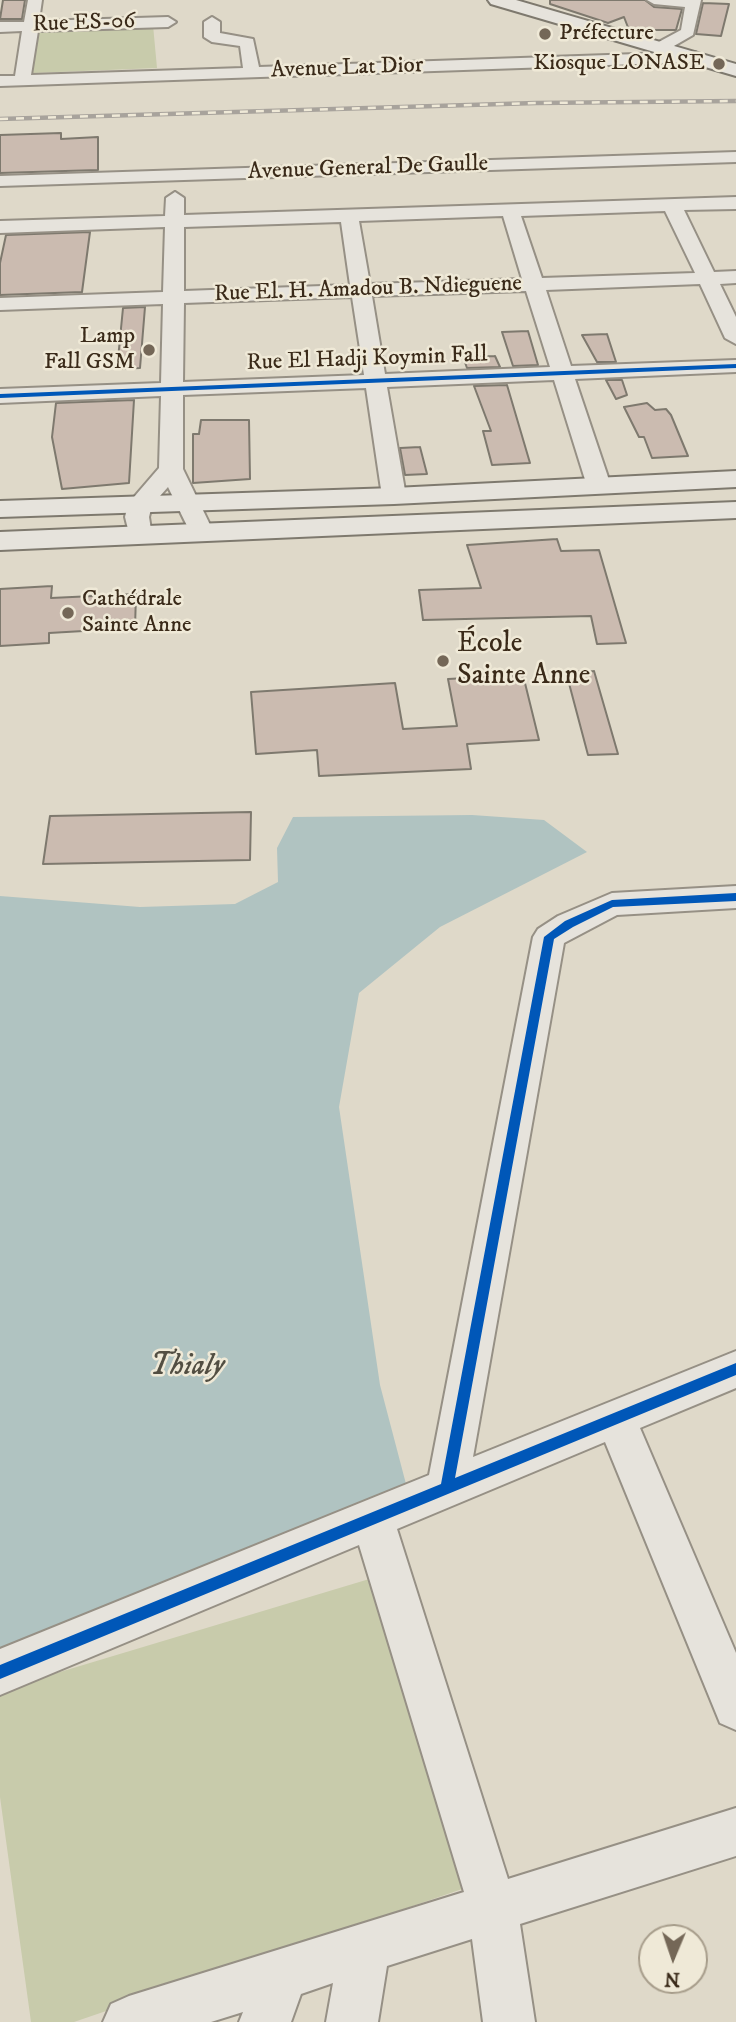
<!DOCTYPE html>
<html>
<head>
<meta charset="utf-8">
<style>
  body { margin:0 }
  #map { position:relative; width:736px; height:2022px; overflow:hidden; background:#dfd9c9; font-family:"IM FELL DW Pica",serif }
  canvas { display:block }
  .north { position:absolute; left:638px; top:1924px; width:70px; height:70px; box-sizing:border-box; background:#efe9d7; border:2px solid #a79d8b; border-radius:50%; rotate:182deg; font-size:19px; font-weight:700; line-height:28px; text-align:center; color:#3a2a19 }
  .north::after { content:''; display:block; margin:auto; width:24px; height:32px; background:#746757; clip-path:polygon(50% 0,100% 100%,50% 72%,0 100%) }
</style>
</head>
<body>
<div id="map">
<canvas width="736" height="2022"></canvas>
<div class="north">N</div>
</div>
<script>
const ctx = document.querySelector('canvas').getContext('2d');
ctx.lineJoin = 'round';
function paint(path, color) { ctx.fillStyle = color; ctx.fill(path, 'evenodd'); }
const poly = rows => new Path2D(rows.map(r => 'M' + r).join(''));
function trace(path, color, width, dash) { ctx.strokeStyle = color; ctx.lineWidth = width; ctx.lineCap = dash ? 'butt' : 'round'; ctx.setLineDash(dash || []); ctx.stroke(path); }
function write(font, color, halo, rows, align = 'center') {
  ctx.font = font + ' "IM FELL DW Pica",serif'; ctx.lineWidth = 5; ctx.setLineDash([]); ctx.textBaseline = 'middle'; ctx.strokeStyle = halo; ctx.fillStyle = color; for (const [text, x, y, turn = 0] of rows) {
    ctx.save(); ctx.translate(x, y); ctx.rotate((+turn || 0) * Math.PI / 180); ctx.textAlign = isNaN(turn) ? turn : align; if (halo) ctx.strokeText(text, 0, 0); ctx.fillText(text, 0, 0); ctx.restore();
  }
}
const green = poly([
  [153,25,157,68,33,73,37,28],
  [376,1577,471,1886,74,2022,31,2022,0,1797,0,1690]
]);
const water = poly([
  [472,815,544,820,587,852,440,927,359,993,339,1107,380,1385,406,1484,0,1650,0,896,140,907,235,904,278,882,277,848,293,817]
]);
const building = poly([
  [3,0,25,0,22,19,0,19,3,0],
  [550,0,645,0,654,7,682,9,676,30,629,30,624,17,608,23,550,4,550,0],
  [703,3,729,4,721,36,696,34,703,3],
  [61,133,61,139,98,137,98,170,0,173,0,135,61,133],
  [90,232,82,292,0,295,0,263,6,235,90,232],
  [145,307,140,368,117,369,123,308,145,307],
  [528,331,538,365,513,366,502,332,528,331],
  [607,334,616,362,597,362,582,335,607,334],
  [495,356,500,367,467,368,463,357,495,356],
  [606,380,622,380,627,395,616,399,606,380],
  [507,385,530,463,492,465,483,431,491,431,474,386,507,385],
  [134,400,129,483,62,489,52,437,56,403,134,400],
  [647,403,655,410,666,409,671,415,688,456,652,458,644,437,639,437,624,407,647,403],
  [201,420,249,420,250,479,193,483,193,434,199,434,201,420],
  [420,447,427,474,405,475,400,448,420,447],
  [557,539,561,551,599,550,626,643,597,644,591,616,423,620,419,590,481,588,467,545,557,539],
  [52,586,51,598,136,594,135,628,49,633,49,643,0,646,0,589,52,586],
  [594,671,618,754,588,755,566,672,594,671],
  [523,675,539,740,467,744,471,769,319,776,317,750,256,754,251,692,395,683,403,729,457,726,448,679,523,675],
  [251,812,250,860,43,864,50,816,251,812]
]);
const street = poly([
  [28,0,42,0,39,21,168,17,176,22,168,27,38,31,31,75,243,68,240,46,212,42,204,37,204,22,212,17,220,22,220,33,253,39,259,67,695,52,703,57,695,62,0,86,0,76,15,76,22,31,0,32,0,22,24,22,28,0],
  [647,0,701,0,693,35,667,50,655,50,655,44,681,30,685,7,654,4,647,0],
  [736,152,736,162,0,186,0,176,736,152],
  [175,192,184,198,184,215,736,197,736,209,684,210,714,272,736,271,736,283,720,284,736,317,736,344,725,338,700,284,546,290,571,366,736,360,736,372,575,379,611,486,607,491,599,493,591,491,587,486,554,380,387,387,406,496,402,501,394,503,386,501,382,496,366,388,183,395,183,469,214,533,211,538,193,538,168,487,152,505,149,517,152,536,149,541,131,541,125,517,128,504,159,468,161,396,0,403,0,389,161,383,163,304,0,310,0,298,163,292,165,227,0,233,0,221,165,216,166,198,175,192],
  [665,211,695,273,542,278,521,216,665,211],
  [503,216,522,279,370,284,359,221,503,216],
  [341,222,350,285,184,291,184,227,341,222],
  [526,291,550,367,385,374,372,296,526,291],
  [352,297,364,375,183,382,184,303,352,297],
  [736,886,736,908,617,915,564,943,473,1457,736,1351,736,1388,640,1428,736,1653,736,1730,720,1723,605,1442,397,1529,508,1879,736,1808,736,1856,520,1924,535,2022,483,2022,472,1939,387,1966,378,2022,326,2022,333,1983,301,1994,291,2022,239,2022,243,2012,211,2022,103,2022,111,2004,129,1996,464,1892,359,1545,0,1695,0,1649,429,1475,533,937,538,929,558,916,612,893,736,886]
]);
const secondary = poly([
  [488,0,516,0,736,64,736,76,491,4,488,0],
  [736,471,736,487,394,504,0,517,0,501,394,488,736,471],
  [736,502,736,518,0,550,0,532,736,502]
]);
const rail = poly([
  [0,119,536,103,736,101]
]);
const cycleway = poly([
  [736,364,736,368,0,398,0,394,736,364],
  [736,893,736,901,613,907,573,927,554,939,455,1478,736,1363,736,1375,0,1679,0,1665,441,1484,544,937,565,921,612,900,736,893]
]);
const markers = [
  [545,34,7,"#746757"],
  [719,64,7,"#746757"],
  [149,350,7,"#746757"],
  [68,613,7,"#746757"],
  [443,661,7,"#746757"]
];
const farStreetnames = [
  ["Rue ES-06",84,24,-2],
  ["Avenue Lat Dior",347,69,-2],
  ["Avenue General De Gaulle",368,169,-2],
  ["Rue El. H. Amadou B. Ndieguene",368,290,-2],
  ["Rue El Hadji Koymin Fall",367,360,-2]
];
const farPoinames = [
  ["Préfecture",559,34],
  ["Kiosque LONASE",705,64,"right"],
  ["Lamp",135,337,"right"],
  ["Fall GSM",135,363,"right"],
  ["Cathédrale",82,600],
  ["Sainte Anne",82,626]
];
const poiNames = [
  ["École",457,645],
  ["Sainte Anne",457,677]
];
const waterNames = [
  ["Thialy",187,1368]
];
paint(green, '#c8cbab');
paint(water, '#b0c3c1');
paint(building, '#cbbbb0');
trace(building, '#7e796e', 2);
trace(street, '#969085', 4);
trace(secondary, '#7e796e', 4);
paint(street, '#e6e3dc');
paint(secondary, '#e6e3dc');
trace(rail, '#a8a39c', 4.5);
trace(rail, '#efe9d7', 2.5, [8]);
paint(cycleway, '#0057b8');
for (const [x, y, r, color] of markers) { const dot = new Path2D(); dot.arc(x, y, r, 0, 2 * Math.PI); ctx.fillStyle = color; ctx.fill(dot); trace(dot, '#efe9d7', 2.5); }
write('23px', '#3a2a19', '#efe9d7', farStreetnames);
write('23px', '#3a2a19', '#efe9d7', farPoinames, 'left');
write('28px', '#3a2a19', '#efe9d7', poiNames, 'left');
write('italic 30px', '#524e42', '#efe9d7', waterNames);
</script>
</body>
</html>
